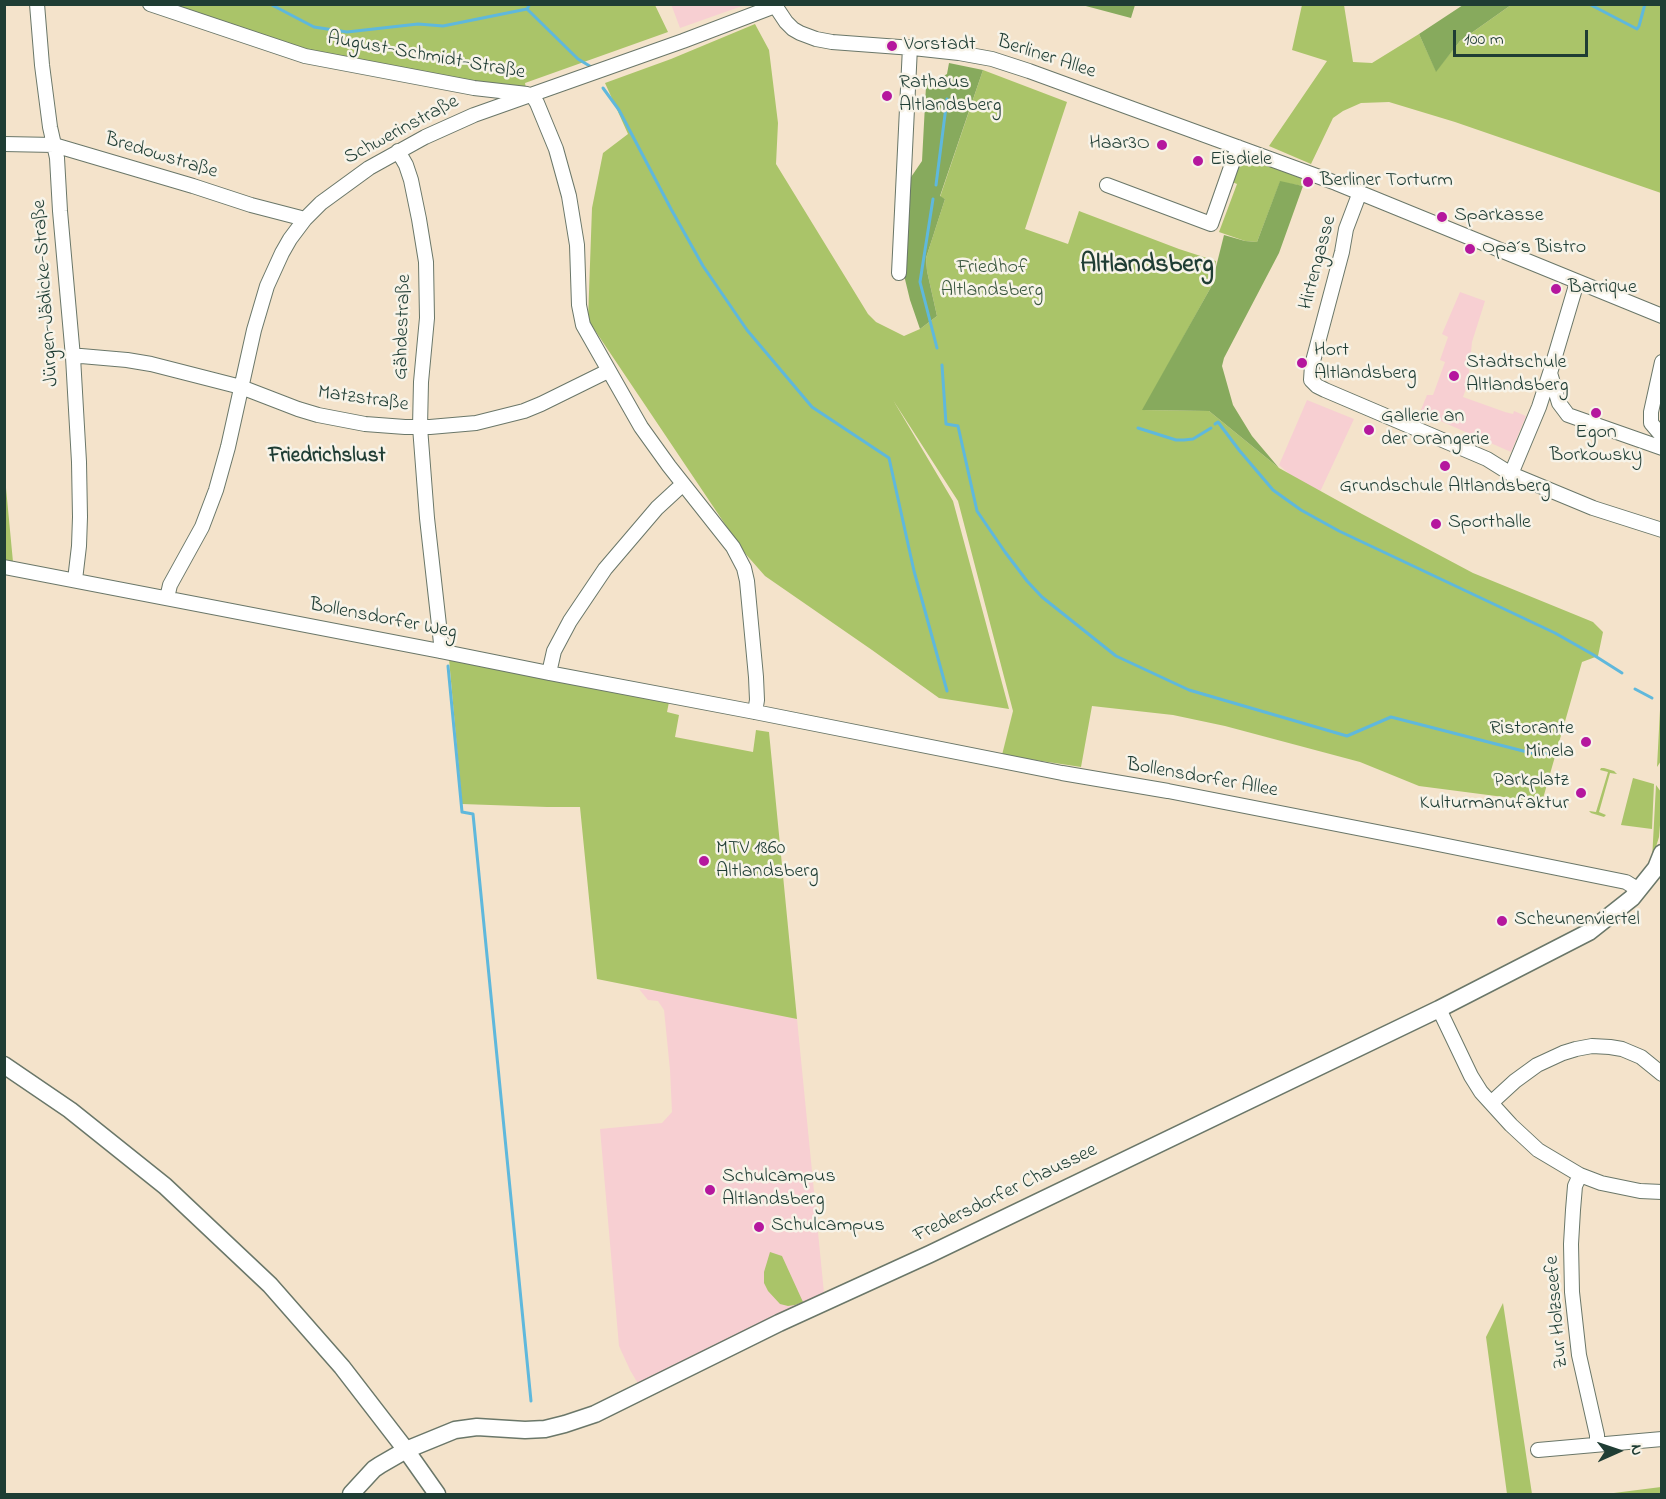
<!DOCTYPE html>
<html>
<head>
<meta charset="utf-8">
<style>
  body { margin:0 }
  #map { position:relative; width:1666px; height:1499px; overflow:hidden; background:#f4e3cb; font-family:"Indie Flower",sans-serif }
  canvas { display:block }
  .frame { position:absolute; inset:0; border:6px solid #1f3d34; pointer-events:none }
  .north { position:absolute; left:1588px; top:1421px; width:60px; height:60px; -webkit-text-stroke:4px #f7f3e8; paint-order:stroke; rotate:87deg; font-size:16px; font-weight:700; line-height:24px; text-align:center; color:#1f3d34 }
  .north::after { content:''; display:block; margin:auto; width:21px; height:27px; background:#1f3d34; clip-path:polygon(50% 0,100% 100%,50% 72%,0 100%) }
  .scale { position:absolute; left:1453px; top:30px; width:135px; height:27px; box-sizing:border-box; border:3px solid #1f3d34; border-top:0; padding-left:8px; font-size:18px; line-height:21px; white-space:nowrap; color:#1f3d34; -webkit-text-stroke:4px #f7f3e8; paint-order:stroke }
</style>
</head>
<body>
<div id="map">
<canvas width="1666" height="1499"></canvas>
<div class="frame"></div>
<div class="north">N</div>
<div class="scale">100 m</div>
</div>
<script>
const ctx = document.querySelector('canvas').getContext('2d');
ctx.lineJoin = 'round';
function paint(path, color) { ctx.fillStyle = color; ctx.fill(path, 'evenodd'); }
const poly = rows => new Path2D(rows.map(r => 'M' + r).join(''));
function trace(path, color, width, dash) { ctx.strokeStyle = color; ctx.lineWidth = width; ctx.lineCap = dash ? 'butt' : 'round'; ctx.setLineDash(dash || []); ctx.stroke(path); }
function write(font, color, halo, rows, align = 'center') {
  ctx.font = font + ' "Indie Flower",sans-serif'; ctx.lineWidth = 5; ctx.setLineDash([]); ctx.textBaseline = 'middle'; ctx.strokeStyle = halo; ctx.fillStyle = color; for (const [text, x, y, turn = 0] of rows) {
    ctx.save(); ctx.translate(x, y); ctx.rotate((+turn || 0) * Math.PI / 180); ctx.textAlign = isNaN(turn) ? turn : align; if (halo) ctx.strokeText(text, 0, 0); ctx.fillText(text, 0, 0); ctx.restore();
  }
}
const built = poly([
  [671,4,745,4,745,5,680,28],
  [1460,292,1485,301,1472,342,1468,383,1463,397,1505,412,1513,414,1514,411,1526,416,1511,452,1420,412,1427,395,1433,395,1445,362,1440,360,1448,337,1442,334],
  [1307,400,1354,419,1319,494,1302,485,1279,465],
  [639,989,673,993,797,1019,824,1293,640,1387,630,1370,619,1346,600,1129,662,1123,672,1112,670,1070,664,1010,658,1001,648,1000]
]);
const green = poly([
  [174,5,655,5,668,32,525,83,527,93,310,50,216,20],
  [1302,5,1344,5,1353,62,1372,63,1419,34,1436,71,1460,41,1511,5,1661,5,1661,193,1455,122,1389,102,1361,103,1343,111,1333,118,1311,164,1269,146,1327,61,1292,50],
  [755,24,769,50,778,123,776,164,868,314,876,322,904,336,920,329,937,316,927,271,926,258,945,199,940,197,983,70,1067,102,1025,229,1068,244,1079,211,1179,249,1216,261,1211,287,1143,410,1209,411,1279,468,1362,514,1473,573,1593,622,1603,632,1598,656,1582,662,1542,802,1419,786,1360,762,1225,726,1173,715,1092,706,1081,767,1002,755,1013,711,958,501,893,400,953,501,1009,709,939,698,872,650,765,576,743,551,588,320,592,208,603,153,628,134,605,83,671,59],
  [1242,157,1307,178,1303,186,1280,182,1257,242,1245,241,1219,232,1237,184,1230,181,1238,159],
  [5,470,6,488,13,562,5,560],
  [449,659,669,702,667,712,679,715,675,737,753,752,756,730,769,732,797,1019,597,979,580,807,547,807,462,804],
  [1661,709,1661,761,1657,767,1660,710],
  [1604,768,1614,771,1617,774,1610,773,1599,812,1606,815,1604,817,1591,813,1589,811,1596,812,1608,772,1600,770,1601,768],
  [1633,778,1654,784,1652,829,1621,825],
  [1656,785,1661,792,1661,813,1659,837,1652,860],
  [770,1252,782,1256,803,1302,795,1305,788,1306,780,1304,768,1291,764,1283,764,1272],
  [1503,1303,1532,1494,1507,1494,1486,1337],
  [1661,1487,1661,1494,1606,1494]
]);
const forest = poly([
  [1082,5,1135,5,1131,18],
  [1463,5,1511,5,1460,41,1436,72,1419,34],
  [949,63,983,70,940,196,945,199,926,258,927,271,937,316,920,329,910,300,903,271,907,183,922,161,926,86,947,74],
  [1280,181,1303,186,1279,253,1224,358,1222,366,1233,405,1252,436,1279,468,1209,411,1142,410,1211,287,1224,235,1245,241,1257,242]
]);
const stream = poly([
  [270,4,314,27,347,32,418,24,443,26,527,9,530,4],
  [1589,4,1637,29,1639,26,1645,4],
  [527,9,578,59,593,68],
  [603,88,619,110,671,209,703,266,747,330,812,407,889,458,914,571,947,691],
  [936,185,947,99],
  [933,199,920,282,937,348],
  [942,365,946,424,958,426,977,511,1005,552,1027,581,1042,597,1116,656,1189,690,1347,736,1391,717,1531,753,1565,755],
  [1215,424,1218,422,1239,450,1273,490,1301,510,1339,531,1555,633,1592,654,1622,673],
  [1138,428,1176,440,1184,440,1193,439,1211,428],
  [448,666,462,812,473,814,531,1401],
  [1635,689,1652,698]
]);
const minor = poly([
  [37,4,42,65,50,127,57,158,60,211,73,357,79,462,80,517,79,546,75,580],
  [150,4,305,56,474,88,527,94],
  [774,4,786,22,793,29,800,33,816,39,832,42,913,48,959,53,992,59,1029,71,1336,183,1662,316],
  [532,95,537,103,556,149,569,196,577,245,579,305,583,325,641,427,669,466,733,547,744,568,747,581,756,677,757,700,755,712],
  [4,144,54,145,193,186,251,205,305,219],
  [398,151,406,165,411,180,419,219,426,262,427,318,421,382,420,427,427,518,441,643,440,651],
  [1107,185,1211,224,1238,147],
  [1360,192,1346,229,1342,252,1312,365,1311,380,1317,386,1325,390,1487,459,1511,474,1593,508,1662,530],
  [899,273,910,47],
  [1577,282,1550,373,1559,403,1568,415,1662,448],
  [73,357,81,356,127,360,151,364,241,387,298,409,318,415,365,424,405,427,430,427,476,423,524,411,541,404,608,371],
  [1662,362,1651,412,1651,423,1662,436],
  [1511,474,1539,407,1550,373],
  [4,567,440,651,549,673,755,712,1062,773,1168,791,1423,841,1626,882,1639,890],
  [167,598,170,585,202,527,216,490,228,447,254,330,267,286,282,253,290,239,305,219,321,203,369,168,425,137,474,115,683,41,775,6],
  [549,673,554,651,570,621,605,569,657,508,683,484],
  [1439,1009,1471,1076,1481,1092,1511,1125,1538,1150,1580,1175,1601,1183,1640,1191,1662,1192],
  [1491,1103,1515,1081,1537,1065,1563,1053,1576,1049,1592,1046,1610,1047,1622,1049,1641,1057,1662,1074],
  [1580,1175,1575,1186,1573,1210,1571,1244,1572,1292,1579,1355,1597,1435,1597,1444],
  [1538,1450,1662,1439]
]);
const major = poly([
  [4,1065,70,1110,165,1186,270,1285,342,1367,406,1450,437,1494],
  [351,1494,374,1469,380,1465,406,1450,455,1430,477,1427,525,1430,545,1429,565,1424,595,1414,779,1323,930,1254,1439,1009,1589,932,1632,898,1656,868,1662,853]
]);
const markers = [
  [892,46,6,"#b5179e"],
  [887,96,6,"#b5179e"],
  [1162,145,6,"#b5179e"],
  [1198,161,6,"#b5179e"],
  [1308,182,6,"#b5179e"],
  [1442,217,6,"#b5179e"],
  [1470,249,6,"#b5179e"],
  [1556,289,6,"#b5179e"],
  [1302,363,6,"#b5179e"],
  [1454,376,6,"#b5179e"],
  [1596,413,6,"#b5179e"],
  [1369,430,6,"#b5179e"],
  [1445,466,6,"#b5179e"],
  [1436,524,6,"#b5179e"],
  [1586,742,6,"#b5179e"],
  [1581,793,6,"#b5179e"],
  [704,861,6,"#b5179e"],
  [1502,921,6,"#b5179e"],
  [710,1190,6,"#b5179e"],
  [759,1227,6,"#b5179e"]
];
const poiNames = [
  ["Vorstadt",904,46],
  ["Rathaus",899,84],
  ["Altlandsberg",899,107],
  ["Haar3O",1150,145,"right"],
  ["Eisdiele",1210,161],
  ["Berliner Torturm",1320,182],
  ["Sparkasse",1454,217],
  ["Opa´s Bistro",1482,249],
  ["Barrique",1568,289],
  ["Hort",1314,352],
  ["Altlandsberg",1314,375],
  ["Stadtschule",1466,364],
  ["Altlandsberg",1466,387],
  ["Gallerie an",1381,418],
  ["der Orangerie",1381,441],
  ["Egon",1596,434,"center"],
  ["Borkowsky",1596,457,"center"],
  ["Grundschule Altlandsberg",1445,488,"center"],
  ["Sporthalle",1448,524],
  ["Ristorante",1574,730,"right"],
  ["Minela",1574,753,"right"],
  ["Parkplatz",1569,782,"right"],
  ["Kulturmanufaktur",1569,805,"right"],
  ["MTV 1860",716,850],
  ["Altlandsberg",716,873],
  ["Scheunenviertel",1514,921],
  ["Schulcampus",722,1178],
  ["Altlandsberg",722,1201],
  ["Schulcampus",771,1227]
];
const streetNames = [
  ["August-Schmidt-Straße",426,57,10],
  ["Berliner Allee",1046,58,18],
  ["Schwerinstraße",402,131,-28],
  ["Bredowstraße",161,157,17],
  ["Hirtengasse",1319,263,-75],
  ["Jürgen-Jädicke-Straße",47,293,-94],
  ["Gähdestraße",404,327,-88],
  ["Matzstraße",363,400,8],
  ["Bollensdorfer Weg",383,620,11],
  ["Bollensdorfer Allee",1202,779,10],
  ["Fredersdorfer Chaussee",1006,1194,-26],
  ["Zur Holzseefe",1558,1312,-95]
];
const parkNames = [
  ["Friedhof",992,269],
  ["Altlandsberg",992,292]
];
const neighbourhoodNames = [
  ["Friedrichslust",327,458]
];
const districtNames = [
  ["Altlandsberg",1147,267]
];
paint(built, '#f7cfd2');
paint(green, '#aac469');
paint(forest, '#87aa5d');
trace(stream, '#5fb8dc', 3);
trace(minor, '#6a7769', 16);
trace(major, '#6a7769', 19);
trace(minor, '#fff', 14);
trace(major, '#fff', 16);
for (const [x, y, r, color] of markers) { const dot = new Path2D(); dot.arc(x, y, r, 0, 2 * Math.PI); ctx.fillStyle = color; ctx.fill(dot); trace(dot, '#f7f3e8', 2); }
write('20px', '#1f3d34', '#f7f3e8', poiNames, 'left');
write('20px', '#1f3d34', '#f7f3e8', streetNames);
write('20px', '#3b583f', '#f7f3e8', parkNames);
write('bold 21px', '#1f3d34', '#f7f3e8', neighbourhoodNames);
write('bold 26px', '#1f3d34', '#f7f3e8', districtNames);
</script>
</body>
</html>
